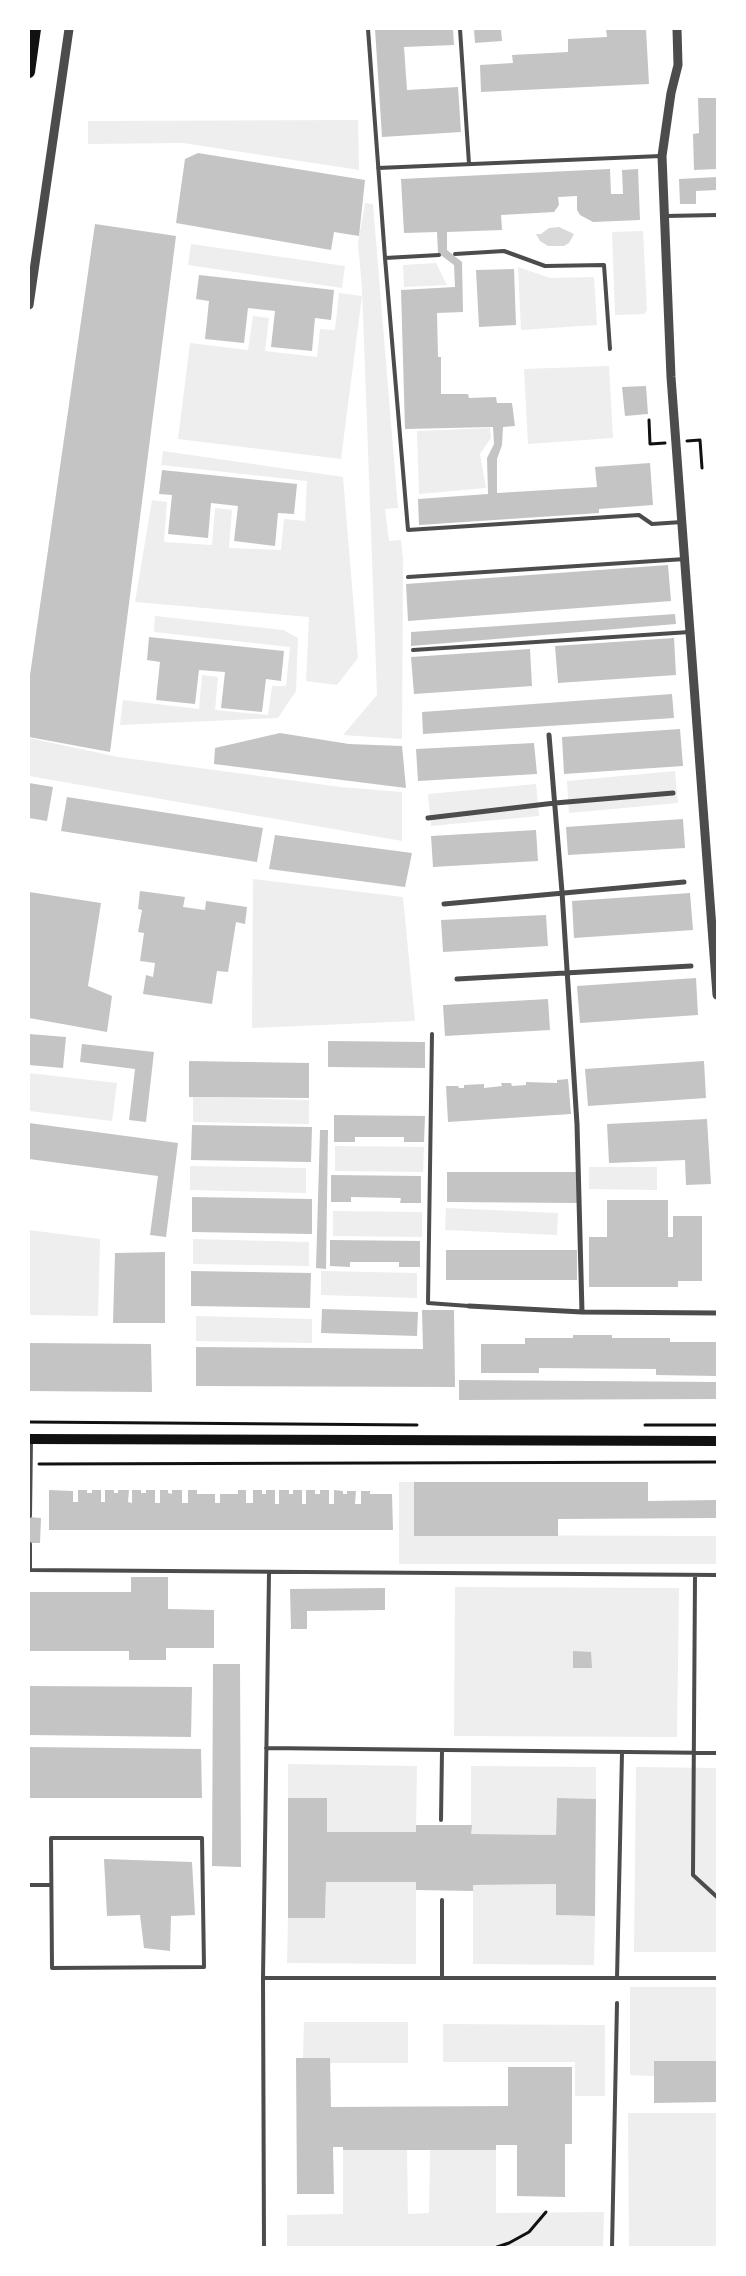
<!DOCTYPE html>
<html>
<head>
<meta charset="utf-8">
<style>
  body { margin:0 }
  #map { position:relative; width:746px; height:2276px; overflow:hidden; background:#fff; font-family:Lato,sans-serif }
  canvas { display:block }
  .frame { position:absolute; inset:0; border:30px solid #fff; pointer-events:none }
</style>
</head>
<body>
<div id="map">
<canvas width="746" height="2276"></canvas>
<div class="frame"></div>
</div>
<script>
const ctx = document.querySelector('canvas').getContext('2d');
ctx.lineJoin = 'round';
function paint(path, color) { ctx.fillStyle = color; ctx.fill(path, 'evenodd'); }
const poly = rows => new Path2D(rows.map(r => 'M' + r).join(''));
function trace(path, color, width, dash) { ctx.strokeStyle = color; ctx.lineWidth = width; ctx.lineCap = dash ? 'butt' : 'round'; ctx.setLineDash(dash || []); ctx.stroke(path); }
const green = poly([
  [358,120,359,170,183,143,88,144,88,121],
  [365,203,373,204,398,508,385,509,389,541,401,540,403,560,402,739,343,735,377,695,362,288,358,243],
  [643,231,647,310,644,314,615,315,612,232],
  [191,244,345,266,342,288,188,265],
  [436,263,447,285,404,287,403,265],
  [518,267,550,278,594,277,597,325,521,330],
  [339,293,362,296,341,459,178,439,190,343,248,350,253,316,269,318,265,351,317,357,320,329,335,330],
  [609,366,613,438,528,444,524,369],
  [490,428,491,438,480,454,486,488,419,494,417,431],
  [163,451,343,477,358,658,337,685,306,681,309,617,135,602,152,500,167,502,164,542,212,545,215,508,232,510,229,548,281,550,284,519,305,521,307,481,161,465],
  [155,616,283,630,298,638,296,691,278,718,120,725,123,700,199,709,202,675,218,677,215,710,268,715,272,686,286,686,290,647,154,632],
  [29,738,118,757,341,787,402,792,402,841,29,776],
  [675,771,678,803,569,813,567,781],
  [536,784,539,816,431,826,428,794],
  [253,879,403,897,415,1021,252,1028],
  [29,1073,117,1083,112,1121,29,1111],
  [193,1097,309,1100,309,1124,193,1122],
  [335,1146,424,1147,423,1172,335,1171],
  [190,1166,306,1168,306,1193,190,1190],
  [589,1167,657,1167,657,1190,589,1189],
  [446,1208,558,1213,557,1235,445,1230],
  [333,1211,422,1212,422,1237,333,1236],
  [29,1230,100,1239,98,1316,29,1315],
  [193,1239,309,1242,309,1266,193,1264],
  [321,1271,417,1273,417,1298,321,1295],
  [196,1316,312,1319,312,1343,196,1341],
  [399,1482,414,1482,414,1535,717,1536,717,1564,399,1564],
  [455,1587,679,1588,677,1737,454,1736],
  [288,1764,417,1766,416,1832,327,1832,288,1798],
  [471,1766,596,1767,596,1799,557,1799,556,1835,471,1834],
  [636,1767,717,1768,717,1952,634,1952],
  [326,1882,416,1882,416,1964,287,1963,288,1918,325,1918],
  [556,1884,556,1915,595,1916,594,1965,473,1964,473,1885],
  [630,1987,717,1987,717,2061,654,2061,654,2076,630,2075],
  [304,2022,408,2022,408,2063,330,2063,330,2058,303,2058],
  [443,2024,605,2025,605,2096,575,2096,575,2062,443,2062],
  [628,2113,717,2113,717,2247,629,2247],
  [343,2150,407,2150,408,2214,429,2213,430,2150,496,2150,496,2213,604,2212,603,2247,287,2247,287,2215,343,2214]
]);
const water = poly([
  [559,227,574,234,569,243,564,246,548,246,540,241,536,234,541,234,549,228]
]);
const building = poly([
  [375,29,453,29,454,45,404,47,407,90,458,87,461,132,382,137],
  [474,29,501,29,502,41,475,43],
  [606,29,646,29,649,84,481,92,480,65,513,63,512,55,568,52,568,39,607,37],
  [698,98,717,98,717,169,694,170,693,134,699,133],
  [198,153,365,180,359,236,334,232,331,250,176,223,185,159],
  [610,169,611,194,623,194,622,170,638,169,640,220,593,222,580,215,577,210,577,196,558,197,559,205,554,212,501,215,502,230,447,232,447,250,462,262,463,312,437,313,438,357,441,357,441,394,468,394,469,398,496,397,497,403,512,403,515,426,503,427,502,445,497,459,497,493,597,487,595,467,650,463,653,505,599,509,599,513,419,525,418,499,488,494,487,458,494,444,493,427,405,429,401,290,455,287,454,265,438,253,437,232,404,233,401,179],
  [717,177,717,190,696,191,696,204,680,204,679,179],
  [95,224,176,236,110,752,29,737,29,682],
  [514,269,516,325,479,327,476,270],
  [199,275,334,290,331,320,315,318,312,351,271,347,275,311,248,308,244,343,205,339,209,301,196,299],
  [646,386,648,414,625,416,622,387],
  [162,470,297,484,294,514,278,513,275,546,234,541,238,506,211,503,208,538,168,534,172,495,159,494],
  [668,565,671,601,408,621,406,584],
  [675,614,676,624,411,646,411,632],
  [149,637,284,651,281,681,266,679,262,712,221,708,225,672,199,670,195,704,156,700,160,662,147,660],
  [674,638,676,675,558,683,555,646],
  [530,649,532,686,414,694,411,657],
  [672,694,674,718,423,734,422,712],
  [680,729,683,766,564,774,562,737],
  [280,733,349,744,402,746,406,788,214,764,215,748],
  [534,743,537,774,418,781,416,749],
  [29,783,53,787,47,821,29,818],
  [67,797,263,828,257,862,61,831],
  [683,819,685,848,568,855,566,827],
  [536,830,538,861,433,867,431,836],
  [275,835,412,853,405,887,269,869],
  [140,891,185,897,183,907,205,910,206,901,247,907,245,924,236,922,228,972,217,971,212,1004,143,994,146,975,153,977,155,963,140,961,144,933,138,932,142,910,138,909],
  [29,892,101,903,88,986,112,996,107,1032,29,1018],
  [690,893,693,930,574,938,572,901],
  [546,915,548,946,443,952,441,920],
  [696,978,698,1015,580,1023,577,986],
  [548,999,550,1030,445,1036,443,1005],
  [29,1034,66,1037,63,1068,29,1065],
  [328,1041,425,1042,425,1068,328,1067],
  [82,1044,154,1052,146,1122,129,1120,135,1069,80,1062],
  [189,1061,309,1063,309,1098,189,1097],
  [704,1061,706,1098,588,1106,585,1069],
  [568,1079,571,1114,448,1122,446,1086,458,1086,459,1088,464,1088,464,1085,484,1084,484,1088,502,1086,501,1083,511,1083,512,1086,526,1085,526,1082,557,1083,557,1080],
  [334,1115,425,1116,424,1142,404,1142,404,1137,355,1137,355,1142,334,1142],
  [707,1119,711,1184,686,1185,685,1160,609,1163,607,1124],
  [29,1123,178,1143,166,1237,150,1235,158,1176,29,1159],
  [192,1125,312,1127,311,1162,191,1160],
  [320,1130,328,1130,326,1269,316,1268],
  [447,1172,578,1172,578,1203,447,1202],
  [331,1175,421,1176,421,1203,400,1203,401,1198,351,1197,351,1202,331,1202],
  [192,1197,312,1199,312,1234,192,1232],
  [607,1200,668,1200,668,1237,673,1237,673,1216,702,1216,702,1281,678,1281,678,1287,589,1287,589,1237,607,1237],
  [330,1240,420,1241,420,1267,399,1267,399,1262,350,1262,350,1267,330,1266],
  [446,1250,577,1250,577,1280,446,1280],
  [165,1252,165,1323,113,1323,115,1253],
  [191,1271,311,1273,310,1308,191,1306],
  [322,1309,418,1312,417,1336,321,1333],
  [422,1310,454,1310,455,1387,196,1386,196,1347,423,1349],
  [573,1335,612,1335,612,1338,670,1338,670,1342,717,1342,717,1376,656,1375,656,1369,539,1368,539,1373,481,1373,481,1344,525,1344,525,1338,573,1338],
  [29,1343,151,1344,152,1392,29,1391],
  [459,1380,717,1382,717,1399,459,1400],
  [414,1482,648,1482,648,1501,717,1500,717,1518,558,1519,558,1536,414,1536],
  [49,1490,73,1491,73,1502,78,1502,78,1490,87,1490,87,1493,92,1493,92,1490,101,1490,101,1502,105,1502,105,1490,114,1490,114,1493,118,1493,118,1490,129,1490,128,1502,132,1503,132,1490,141,1490,141,1493,146,1493,146,1490,155,1490,155,1503,160,1503,160,1490,168,1490,168,1493,172,1494,172,1490,182,1490,182,1503,188,1503,188,1490,197,1490,197,1494,215,1494,215,1503,220,1503,220,1494,238,1494,238,1490,246,1490,246,1503,253,1503,253,1490,262,1490,262,1494,266,1494,266,1490,275,1490,275,1504,279,1504,279,1490,289,1490,289,1494,293,1494,293,1490,302,1490,302,1504,306,1504,306,1490,315,1490,315,1494,320,1494,320,1490,329,1490,329,1504,334,1504,334,1490,343,1491,343,1494,347,1494,347,1491,356,1491,355,1504,361,1504,361,1491,370,1491,370,1494,392,1494,393,1530,49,1530],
  [29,1517,41,1518,40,1543,29,1543],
  [131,1577,168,1577,168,1609,214,1610,214,1648,166,1648,166,1660,129,1660,129,1651,29,1651,29,1592,131,1592],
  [385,1588,385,1610,307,1611,307,1629,291,1629,290,1589],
  [573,1651,591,1652,592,1668,573,1668],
  [213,1664,240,1664,241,1867,212,1866],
  [29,1686,192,1687,191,1737,29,1735],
  [29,1747,201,1749,202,1798,29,1798],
  [288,1798,327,1798,327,1832,416,1832,416,1825,472,1825,471,1834,556,1835,557,1798,596,1799,595,1916,556,1915,556,1884,473,1885,473,1891,416,1890,416,1882,326,1882,325,1918,288,1918],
  [104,1859,192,1862,195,1915,171,1916,170,1951,144,1948,140,1915,107,1916],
  [296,2058,330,2058,331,2107,508,2106,508,2067,572,2067,572,2144,565,2144,565,2197,517,2196,517,2145,496,2145,496,2150,343,2150,343,2147,333,2147,334,2194,297,2194],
  [654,2061,717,2061,717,2102,654,2103]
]);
const path = poly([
  [649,420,650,444,665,443],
  [687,441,700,440,702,468],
  [29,1422,417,1425],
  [645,1425,717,1425],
  [39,1464,717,1462],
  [497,2247,509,2243,529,2232,546,2212]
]);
const service = poly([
  [368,29,385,258,439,255],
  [460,29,469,164],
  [378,168,661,156],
  [665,216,717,215],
  [455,254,504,251,545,266,604,265,610,349],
  [385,258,408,530,639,515,652,524,682,522],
  [408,577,685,559],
  [413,650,690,632],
  [432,1034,428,1303,469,1306],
  [30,1516,31,1439],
  [30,1544,30,1570,717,1575],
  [695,1576,693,1875,717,1897],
  [266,1748,717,1753],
  [441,1820,442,1751],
  [51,1838,202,1838,204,1967,52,1968,51,1838],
  [29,1885,50,1885],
  [442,1900,442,1978],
  [263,1978,717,1978],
  [617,1978,622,1753],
  [264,2247,263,1978,269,1573],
  [612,2247,617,2003]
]);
const minor = poly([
  [549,735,562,892,577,1124,582,1312],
  [428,818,555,803,673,793],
  [444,904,684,882],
  [457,979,691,966],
  [469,1306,582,1312,717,1313]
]);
const tertiary = poly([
  [677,29,678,65,671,93,662,156,671,377,717,995],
  [29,305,69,29]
]);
const secondary = poly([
  [29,1439,717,1441]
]);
const primary = poly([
  [29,72,35,29]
]);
paint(green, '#eee');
paint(water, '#d9d9d9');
paint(building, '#c4c4c4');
trace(path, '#111', 3);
trace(service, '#4c4c4c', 4);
trace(minor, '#4c4c4c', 5);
trace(tertiary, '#4c4c4c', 9);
trace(secondary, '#111', 10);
trace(primary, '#111', 12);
</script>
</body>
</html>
